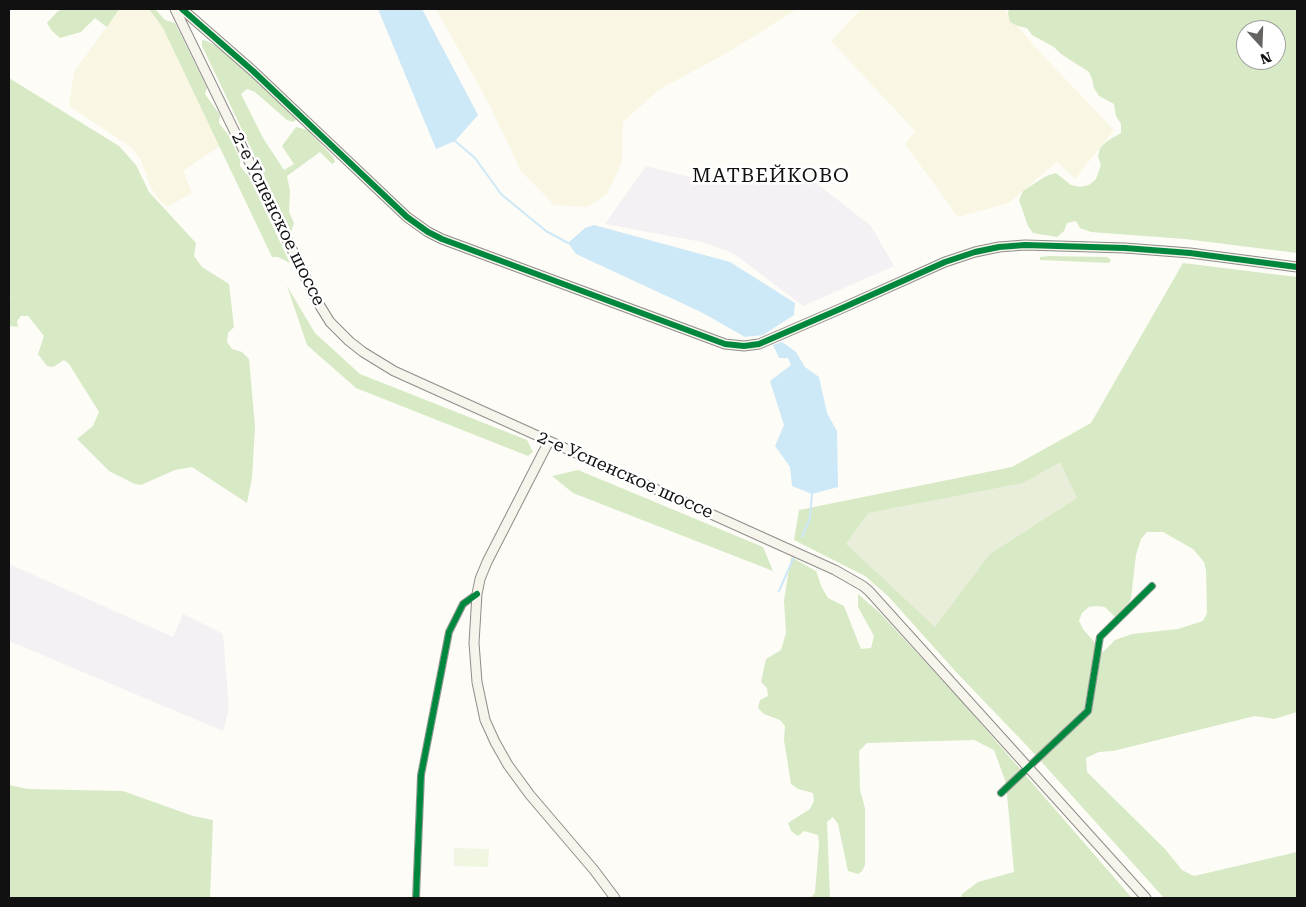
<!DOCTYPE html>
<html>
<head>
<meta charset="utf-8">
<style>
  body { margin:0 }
  #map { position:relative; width:1306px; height:907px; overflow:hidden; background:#fdfcf7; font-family:"Roboto Serif",serif }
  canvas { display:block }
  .frame { position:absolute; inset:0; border:10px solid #111; pointer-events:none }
  .north { position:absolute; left:1236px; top:20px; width:50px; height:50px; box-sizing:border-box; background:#fff; border:1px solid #a0a0a0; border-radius:50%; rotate:160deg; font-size:14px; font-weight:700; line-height:20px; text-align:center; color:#111 }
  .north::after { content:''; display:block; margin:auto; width:18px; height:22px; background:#646362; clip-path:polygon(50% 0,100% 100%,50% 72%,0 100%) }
</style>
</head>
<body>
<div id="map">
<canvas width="1306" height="907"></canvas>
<div class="frame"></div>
<div class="north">N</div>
</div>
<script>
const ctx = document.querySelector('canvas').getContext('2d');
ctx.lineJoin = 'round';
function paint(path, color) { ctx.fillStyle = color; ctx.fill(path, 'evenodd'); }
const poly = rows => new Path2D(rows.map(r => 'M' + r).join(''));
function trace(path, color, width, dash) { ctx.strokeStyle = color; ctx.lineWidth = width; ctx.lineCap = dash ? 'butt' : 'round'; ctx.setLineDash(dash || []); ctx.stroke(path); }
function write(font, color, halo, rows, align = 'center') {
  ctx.font = font + ' "Roboto Serif",serif'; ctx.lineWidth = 5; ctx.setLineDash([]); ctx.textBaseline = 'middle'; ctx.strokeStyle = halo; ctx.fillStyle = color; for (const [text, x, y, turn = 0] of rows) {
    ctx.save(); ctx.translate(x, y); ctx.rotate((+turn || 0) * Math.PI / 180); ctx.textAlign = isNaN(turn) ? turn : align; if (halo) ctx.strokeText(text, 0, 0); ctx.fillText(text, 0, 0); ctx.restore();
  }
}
const industrial = poly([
  [646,166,698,179,723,176,771,185,802,172,871,226,894,266,803,306,733,253,702,242,605,224],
  [9,564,173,637,183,614,223,634,229,708,223,731,9,641]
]);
const farmland = poly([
  [119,9,149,9,163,28,220,146,183,171,192,193,167,207,159,200,150,186,141,160,132,148,69,106,74,72],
  [436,9,797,9,729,52,660,89,623,122,622,162,607,194,587,207,554,205,521,171,489,104],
  [861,9,1004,9,1035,47,1114,130,1075,179,1057,162,1009,203,958,217,905,144,915,131,831,41]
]);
const forest = poly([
  [62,9,119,9,107,27,95,18,81,32,60,38,52,31,47,23,57,12],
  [149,9,155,9,165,20,175,23,207,88,205,94,220,115,219,123,230,137,240,159,240,166,250,178,290,263,278,257,272,257,163,28],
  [1009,9,1297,9,1297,253,1185,239,1091,232,1080,228,1076,221,1067,223,1064,231,1057,237,1033,233,1028,226,1019,200,1023,191,1046,176,1056,173,1071,185,1080,187,1089,185,1096,179,1101,165,1098,157,1100,148,1107,141,1121,133,1121,124,1116,116,1114,104,1099,96,1094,88,1092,79,1089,72,1061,54,1054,47,1032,35,1027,28,1018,26,1010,22,1008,13],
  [1246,30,1276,30,1276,60,1246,60],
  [202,40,207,41,226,52,286,107,297,119,293,122,287,120,255,92,247,89,241,94,263,138,284,170,294,164,282,146,296,127,308,130,334,158,335,162,332,164,320,152,287,176,290,191,289,212,294,223,291,232,202,46],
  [9,78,119,146,136,165,149,192,196,243,194,256,202,267,229,284,234,327,228,333,227,342,232,349,242,352,249,359,255,427,252,478,247,503,192,467,175,470,141,485,135,484,109,471,77,439,93,426,99,412,69,364,64,360,53,367,47,366,38,354,44,336,28,316,21,316,17,321,18,327,9,326,9,301,11,298,9,296],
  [1049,256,1107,257,1111,260,1109,263,1040,260,1040,257],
  [1183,263,1297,277,1297,712,1274,719,1255,716,1113,751,1099,752,1086,758,1087,772,1165,849,1182,870,1194,876,1297,852,1297,898,1164,898,1029,748,957,673,888,596,865,576,794,540,799,510,1012,467,1091,423],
  [1147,532,1163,532,1193,549,1204,562,1206,570,1207,613,1203,621,1178,629,1132,634,1115,640,1103,652,1083,629,1079,621,1082,613,1089,607,1097,606,1105,607,1117,619,1122,613,1131,599,1136,555,1141,539],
  [287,286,315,333,360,374,527,440,533,452,528,456,356,388,307,345],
  [578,470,763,547,773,571,573,493,552,476],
  [791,557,816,571,822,588,828,598,844,606,861,649,871,648,874,636,858,607,858,594,880,613,962,702,1132,898,961,898,962,894,978,882,1014,872,1006,783,994,750,974,740,867,743,859,751,860,790,865,808,865,865,862,871,858,874,848,871,838,824,833,817,827,822,830,898,810,898,815,893,819,843,818,835,804,831,798,836,791,831,788,823,810,809,814,801,813,793,798,789,791,784,784,740,785,726,780,720,764,714,758,708,760,700,768,696,767,688,761,682,766,659,781,650,786,633,784,600],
  [9,785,28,789,123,791,193,816,213,820,210,898,9,898]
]);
const cemetery = poly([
  [1060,462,1077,498,990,554,935,627,846,544,868,513,1023,483]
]);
const pitch = poly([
  [454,848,489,849,488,867,454,866]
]);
const water = poly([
  [378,9,422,9,478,115,455,141,436,149],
  [594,225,730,262,795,303,794,315,763,335,745,337,701,312,576,254,568,243,585,228],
  [782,342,796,352,805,367,819,377,827,413,837,431,838,487,812,494,792,486,790,467,775,446,784,425,770,381,791,365,788,358,779,358,773,345]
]);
const stream = poly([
  [455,141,475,158,501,194,546,231,568,243],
  [802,537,810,518,812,494],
  [779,591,794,557]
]);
const street = poly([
  [1001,793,1088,711,1100,637,1152,586],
  [416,898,421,775,449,632,463,604,477,594]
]);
const secondary = poly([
  [175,9,317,301,330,322,349,341,363,352,394,371,835,570,863,586,869,591,1146,898],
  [182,9,253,71,407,217,428,232,442,239,725,344,744,346,759,344,840,309,945,262,975,252,999,247,1025,245,1125,248,1190,253,1297,267],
  [549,441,487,562,480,579,477,594,474,643,477,682,485,720,495,742,508,765,530,795,594,870,615,898]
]);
const cycleway = poly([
  [182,9,253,71,407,217,428,232,442,239,725,344,744,346,759,344,840,309,945,262,975,252,999,247,1025,245,1125,248,1190,253,1297,267],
  [1001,793,1088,711,1100,637,1152,586],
  [416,898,421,775,449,632,463,604,477,594]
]);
const streetNames = [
  ["2-е Успенское шоссе",278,219,64],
  ["2-е Успенское шоссе",625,475,24]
];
const quarterNames = [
  ["МАТВЕЙКОВО",771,176]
];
paint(industrial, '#f5f0f3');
paint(farmland, '#f9f7e4');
paint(forest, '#d8eac5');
paint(cemetery, '#e9eedb');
paint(pitch, '#f0f6e1');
paint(water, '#cde8f7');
trace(stream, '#cde8f7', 2);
trace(street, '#979795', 8);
trace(secondary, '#8e8d8b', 11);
trace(street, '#fffffe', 5.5);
trace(secondary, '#f6f4eb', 9);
trace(cycleway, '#00873e', 6);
write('18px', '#111', '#fff', streetNames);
ctx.letterSpacing = '1px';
write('20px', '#111', '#fff', quarterNames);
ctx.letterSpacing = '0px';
</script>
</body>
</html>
